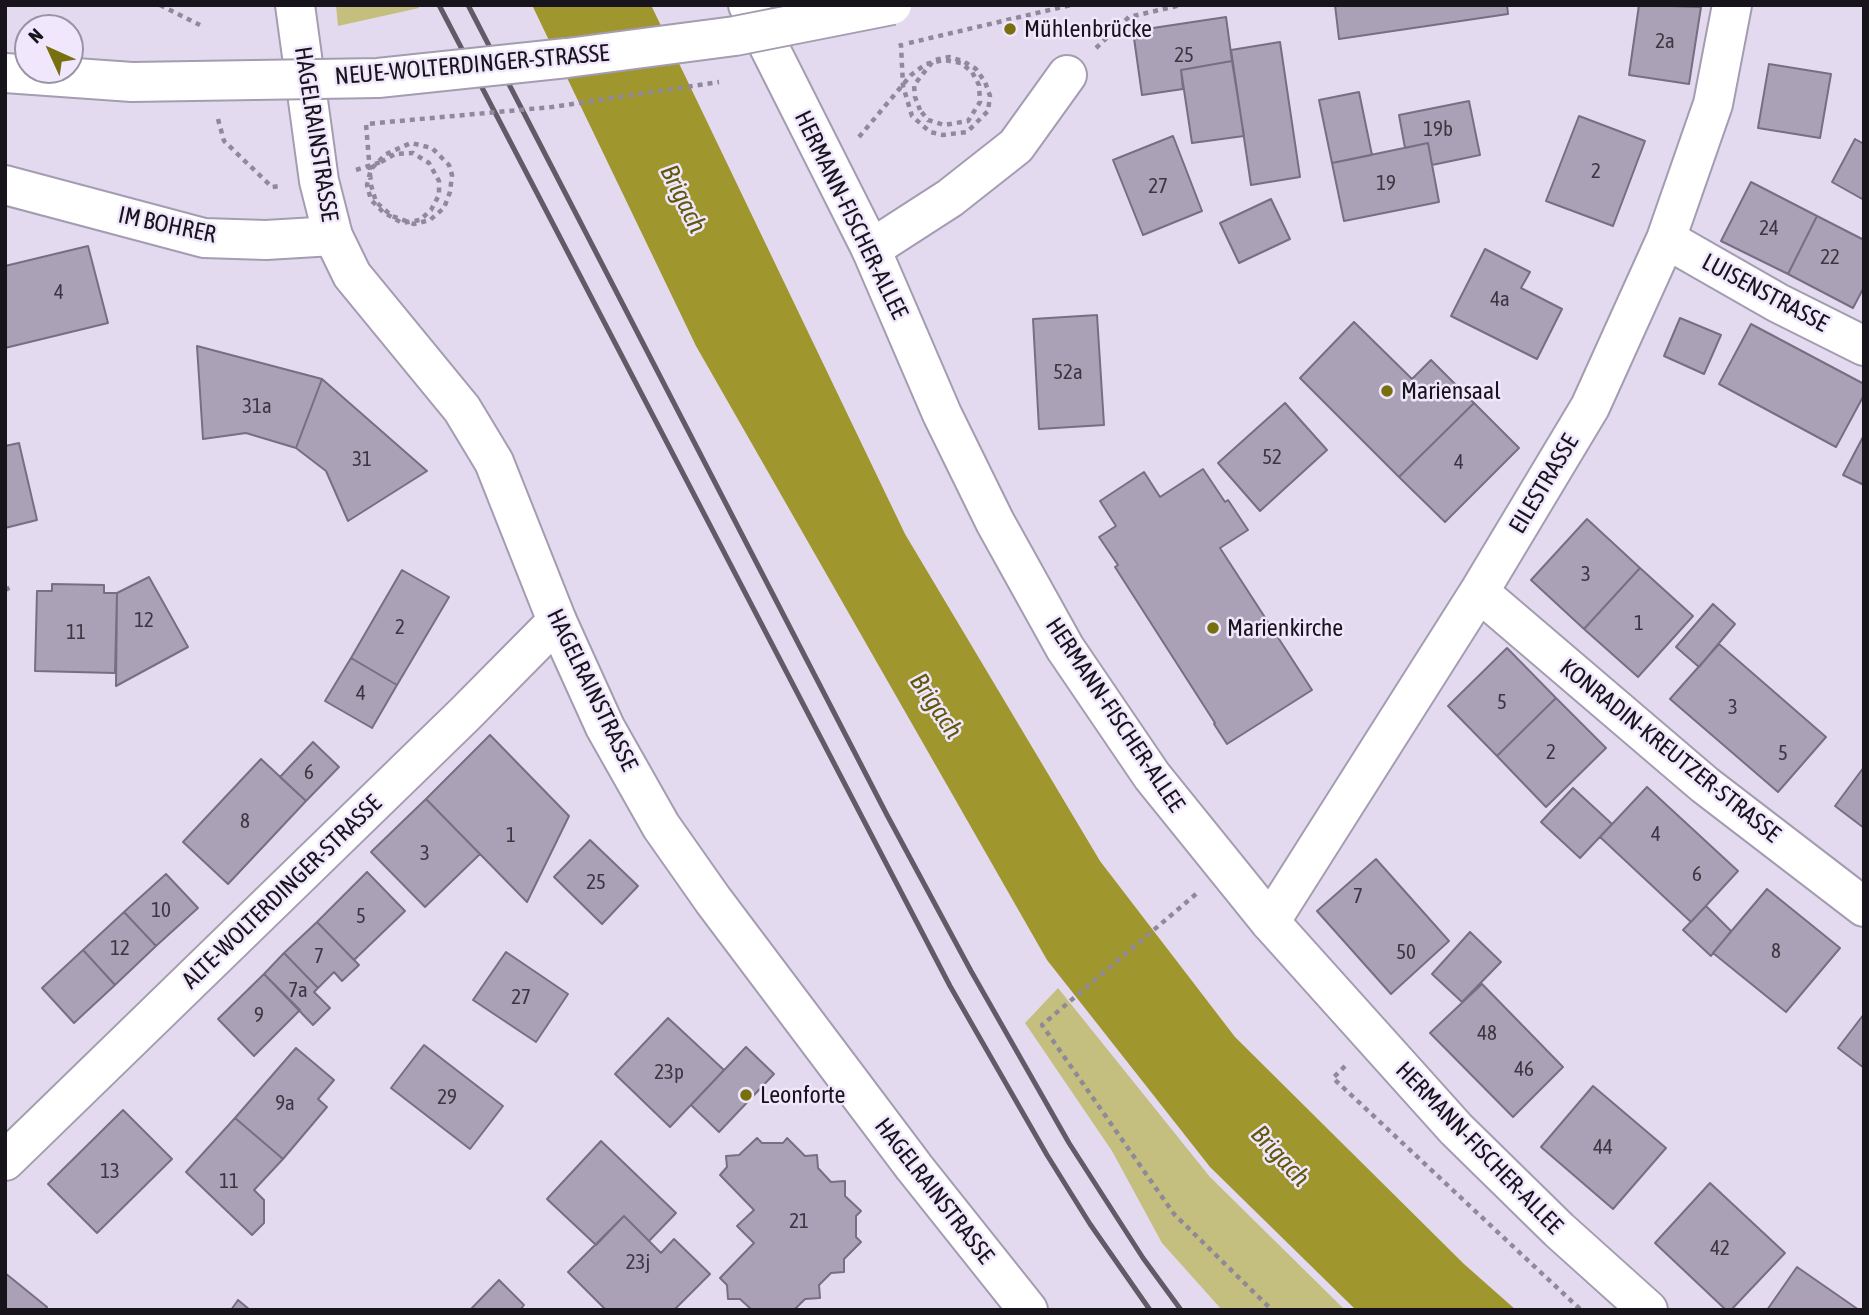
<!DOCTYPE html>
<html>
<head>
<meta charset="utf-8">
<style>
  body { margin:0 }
  #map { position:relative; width:1869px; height:1315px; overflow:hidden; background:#e3daf0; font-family:"Asap Condensed",sans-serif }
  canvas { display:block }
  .frame { position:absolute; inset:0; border:7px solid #17141b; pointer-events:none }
  .north { position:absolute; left:14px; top:14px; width:70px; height:70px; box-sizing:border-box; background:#f0e7fd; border:2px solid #9993a3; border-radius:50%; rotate:315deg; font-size:19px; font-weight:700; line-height:28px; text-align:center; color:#17141b }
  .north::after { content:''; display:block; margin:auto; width:24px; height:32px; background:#786f0f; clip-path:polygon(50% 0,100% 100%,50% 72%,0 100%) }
</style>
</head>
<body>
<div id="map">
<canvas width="1869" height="1315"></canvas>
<div class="frame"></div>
<div class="north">N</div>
</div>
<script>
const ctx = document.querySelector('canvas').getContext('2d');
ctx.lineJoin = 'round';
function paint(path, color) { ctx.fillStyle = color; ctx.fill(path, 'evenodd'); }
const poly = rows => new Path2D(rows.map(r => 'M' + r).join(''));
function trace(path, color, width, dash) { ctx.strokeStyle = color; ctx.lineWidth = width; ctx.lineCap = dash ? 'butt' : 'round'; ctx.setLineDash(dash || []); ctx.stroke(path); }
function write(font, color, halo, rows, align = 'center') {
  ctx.font = font + ' "Asap Condensed",sans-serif'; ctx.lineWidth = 5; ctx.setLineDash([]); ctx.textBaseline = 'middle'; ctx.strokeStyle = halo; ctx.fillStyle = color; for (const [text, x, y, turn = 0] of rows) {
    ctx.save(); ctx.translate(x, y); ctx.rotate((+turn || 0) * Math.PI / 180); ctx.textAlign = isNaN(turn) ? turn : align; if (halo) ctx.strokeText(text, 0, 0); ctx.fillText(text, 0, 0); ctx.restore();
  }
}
const green = poly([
  [336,5,418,5,419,8,338,26],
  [1058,988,1210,1177,1345,1310,1222,1310,1162,1243,1112,1151,1025,1023]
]);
const water = poly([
  [532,5,651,5,905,534,1100,861,1235,1037,1464,1264,1516,1310,1356,1310,1210,1167,1047,960,696,346]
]);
const building = poly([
  [1335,5,1507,5,1508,14,1339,39,1335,5],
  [1639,5,1701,7,1689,84,1629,75,1639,5],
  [1226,17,1232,61,1181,70,1183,89,1142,95,1133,31,1226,17],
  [1280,42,1300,177,1251,185,1231,50,1280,42],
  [1232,61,1244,136,1192,143,1181,70,1232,61],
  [1769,64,1831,74,1820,138,1758,128,1769,64],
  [1359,92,1372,155,1332,163,1319,100,1359,92],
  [1469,101,1480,155,1432,165,1428,143,1405,148,1399,115,1469,101],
  [1579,116,1645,141,1613,226,1546,201,1579,116],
  [1173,136,1202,211,1143,235,1113,160,1173,136],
  [1855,139,1864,144,1864,200,1832,182,1855,139],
  [1428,143,1439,202,1344,221,1332,163,1428,143],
  [1751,182,1817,216,1788,274,1721,241,1751,182],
  [1271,199,1290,239,1239,263,1220,223,1271,199],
  [1817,216,1864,240,1864,287,1853,308,1788,274,1817,216],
  [88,246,108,323,5,348,5,266,88,246],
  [1485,249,1530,272,1521,288,1562,309,1537,359,1451,316,1485,249],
  [1097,315,1104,425,1039,429,1033,319,1097,315],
  [1680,318,1721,335,1704,374,1664,356,1680,318],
  [1354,322,1412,379,1431,360,1474,403,1399,477,1300,378,1354,322],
  [1751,324,1864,384,1864,395,1836,447,1719,384,1751,324],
  [197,346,322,379,296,448,246,433,203,439,197,346],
  [322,379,427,471,348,521,326,471,296,448,322,379],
  [1285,403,1327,450,1260,511,1218,463,1285,403],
  [1474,403,1519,448,1445,522,1399,477,1474,403],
  [1864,435,1864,485,1843,475,1864,435],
  [19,443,37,520,5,528,5,446,19,443],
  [1203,469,1225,502,1228,500,1248,530,1220,548,1312,690,1227,744,1214,724,1215,723,1115,567,1118,565,1099,537,1116,526,1100,501,1144,472,1160,497,1203,469],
  [1587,519,1640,568,1584,629,1531,580,1587,519],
  [1640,568,1693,616,1638,677,1584,629,1640,568],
  [402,570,449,597,397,685,351,658,402,570],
  [149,577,188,647,116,686,117,593,149,577],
  [52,584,104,585,104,593,117,593,115,673,35,671,37,591,52,591,52,584],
  [1713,604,1735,624,1699,667,1676,647,1713,604],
  [1719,644,1826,737,1778,792,1670,699,1719,644],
  [1507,648,1556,698,1497,756,1448,706,1507,648],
  [351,658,397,685,372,728,325,701,351,658],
  [1556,698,1606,748,1546,807,1497,756,1556,698],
  [490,735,569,816,527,902,426,799,490,735],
  [313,742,339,767,306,801,280,777,313,742],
  [261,759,306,801,228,884,183,842,261,759],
  [1864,767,1864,828,1835,806,1864,767],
  [1647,787,1738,871,1691,922,1600,837,1647,787],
  [1573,788,1612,824,1580,858,1541,822,1573,788],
  [426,799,480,854,425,907,371,852,426,799],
  [590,840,638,886,602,924,554,877,590,840],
  [1376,859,1449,941,1391,994,1317,911,1376,859],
  [367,872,405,911,354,960,317,922,367,872],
  [166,874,198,908,156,946,124,912,166,874],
  [1767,889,1840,948,1786,1012,1713,953,1767,889],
  [1706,906,1731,931,1711,956,1683,930,1706,906],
  [124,912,156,946,115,985,83,950,124,912],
  [317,922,359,965,342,981,334,972,318,988,284,953,317,922],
  [1470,932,1501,962,1462,1002,1432,974,1470,932],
  [83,950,115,985,74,1023,42,988,83,950],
  [506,952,568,994,536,1042,473,1000,506,952],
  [284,953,318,988,314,992,330,1008,313,1025,264,974,284,953],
  [264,974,300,1010,254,1056,218,1019,264,974],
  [1482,984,1563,1067,1513,1117,1430,1033,1482,984],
  [1864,1014,1864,1068,1838,1048,1864,1014],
  [668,1018,724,1070,670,1127,615,1074,668,1018],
  [424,1045,503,1106,470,1149,391,1088,424,1045],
  [746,1047,774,1074,719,1132,691,1105,746,1047],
  [296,1048,334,1080,318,1099,327,1107,283,1159,235,1118,296,1048],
  [1593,1086,1666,1148,1613,1209,1541,1147,1593,1086],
  [123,1110,172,1159,97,1233,48,1184,123,1110],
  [235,1118,283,1159,254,1190,264,1200,264,1223,252,1235,186,1172,235,1118],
  [757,1138,762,1143,783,1143,787,1138,805,1156,817,1155,818,1168,831,1182,845,1181,845,1196,861,1211,856,1216,856,1237,861,1242,844,1259,844,1272,831,1273,819,1285,820,1298,805,1299,794,1310,752,1310,740,1299,728,1299,727,1285,720,1278,754,1243,737,1226,754,1210,720,1175,727,1167,726,1156,739,1155,757,1138],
  [601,1141,676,1213,649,1241,624,1216,596,1245,547,1199,601,1141],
  [1710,1183,1785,1253,1731,1310,1726,1310,1655,1243,1710,1183],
  [624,1216,661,1253,674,1239,710,1274,674,1310,606,1310,568,1272,624,1216],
  [1797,1267,1859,1310,1767,1310,1797,1267],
  [5,1273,47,1307,45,1310,5,1310,5,1273],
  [499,1280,524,1305,520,1310,470,1310,499,1280],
  [238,1300,250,1310,231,1310,238,1300]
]);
const path = poly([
  [160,5,200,25],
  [909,43,1071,5],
  [1096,48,1129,17,1181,5],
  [218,119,224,141,272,187,279,186],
  [859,137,911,75,926,64,944,60,961,63,972,72,979,85,980,102,968,121,944,125,928,120,920,110],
  [356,170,381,162],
  [5,590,11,587],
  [1196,894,1042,1025,1174,1214,1272,1310],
  [1345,1066,1333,1078,1581,1310]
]);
const street = poly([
  [5,185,204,238,266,240,333,236],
  [1666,239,1778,303,1864,346],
  [871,249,950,198,1016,146,1067,75],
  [1479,592,1705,785,1864,907],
  [1270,922,1479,592,1590,407,1666,239,1713,104,1732,5],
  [5,1161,465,714,557,621]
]);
const secondary = poly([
  [295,5,319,181,333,236,352,275,462,409,494,462,557,621,605,727,661,826,713,900,914,1167,1028,1310],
  [748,5,871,249,942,414,995,522,1065,648,1152,776,1270,922,1456,1129,1559,1230,1648,1310]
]);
const rail = poly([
  [439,5,950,986,1047,1155,1090,1224,1150,1310],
  [468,5,887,815,971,971,1069,1143,1143,1258,1181,1310]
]);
const pathBridge = poly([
  [899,46,901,45,903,86,912,116,930,132,943,135,967,132,988,111,990,96,985,82,976,69,963,61,949,57,934,60,914,85,915,97,920,110],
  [381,162,395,154,413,153,429,163,439,181,439,195,431,210,420,220,402,223,383,212,371,200,367,185,371,169,386,154,411,143,432,148,449,165,452,175,450,192,444,208,430,220,414,224,392,216,376,202,371,185,366,124,552,107,719,82]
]);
const secondaryBridge = poly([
  [5,73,132,82,378,78,567,58,735,36,892,5]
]);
const markers = [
  [1010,29,7,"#786f0f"],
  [1387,391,7,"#786f0f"],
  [1213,628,7,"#786f0f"],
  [746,1095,7,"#786f0f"]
];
const numberNames = [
  ["2a",1665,41],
  ["25",1184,55],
  ["19b",1438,129],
  ["2",1596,171],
  ["19",1386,183],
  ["27",1158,186],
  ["24",1769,228],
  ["22",1830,257],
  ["4",59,292],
  ["4a",1500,299],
  ["52a",1068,372],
  ["31a",257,406],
  ["52",1272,457],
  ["31",362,459],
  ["4",1459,462],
  ["3",1586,574],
  ["12",144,620],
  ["1",1639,623],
  ["2",400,627],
  ["11",76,632],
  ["4",361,693],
  ["5",1502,702],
  ["3",1733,707],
  ["2",1551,752],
  ["5",1783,753],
  ["6",309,772],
  ["8",245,821],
  ["4",1656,834],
  ["1",511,835],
  ["3",425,853],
  ["6",1697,874],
  ["25",596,882],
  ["7",1358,896],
  ["10",161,910],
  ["5",361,916],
  ["12",120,948],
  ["8",1776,951],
  ["50",1406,952],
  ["7",319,956],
  ["7a",298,990],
  ["27",521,997],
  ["9",259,1015],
  ["48",1487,1033],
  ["46",1524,1069],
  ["23p",669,1072],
  ["29",447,1097],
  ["9a",285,1103],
  ["44",1603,1147],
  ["13",110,1171],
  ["11",229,1181],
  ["21",799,1221],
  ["42",1720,1248],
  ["23j",638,1262]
];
const poiNames = [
  ["Mühlenbrücke",1024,29],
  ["Mariensaal",1401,391],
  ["Marienkirche",1227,628],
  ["Leonforte",760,1095]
];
const streetNames = [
  ["NEUE-WOLTERDINGER-STRASSE",472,65,-5],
  ["HAGELRAINSTRASSE",316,134,81],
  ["HERMANN-FISCHER-ALLEE",851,215,64],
  ["IM BOHRER",167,225,12],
  ["LUISENSTRASSE",1765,293,28],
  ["EILESTRASSE",1544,484,-59],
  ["HAGELRAINSTRASSE",592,690,64],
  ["HERMANN-FISCHER-ALLEE",1115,715,56],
  ["KONRADIN-KREUTZER-STRASSE",1670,751,39],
  ["ALTE-WOLTERDINGER-STRASSE",282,892,-44],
  ["HERMANN-FISCHER-ALLEE",1479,1148,46],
  ["HAGELRAINSTRASSE",934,1191,52]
];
const waterNames = [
  ["Brigach",683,199,64],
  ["Brigach",936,706,56],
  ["Brigach",1280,1156,47]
];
paint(green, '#c4bf7e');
paint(water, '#a0962e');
paint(building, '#aaa1b6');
trace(building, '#766e82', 2);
trace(street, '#a49cb1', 42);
trace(secondary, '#a49cb1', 42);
trace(path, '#908999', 4.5, [5, 5]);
trace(street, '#fff', 38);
trace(secondary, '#fff', 38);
trace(rail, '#605b67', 5);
trace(secondaryBridge, '#a49cb1', 42, []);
trace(pathBridge, '#908999', 4.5, [5, 5]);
trace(secondaryBridge, '#fff', 38);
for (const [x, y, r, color] of markers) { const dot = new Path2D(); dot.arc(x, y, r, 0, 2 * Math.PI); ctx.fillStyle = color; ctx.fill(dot); trace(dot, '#f0e7fd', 2.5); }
write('21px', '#3c3742', null, numberNames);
write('24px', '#17141b', '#f0e7fd', poiNames, 'left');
write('24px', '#17141b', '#f0e7fd', streetNames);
write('italic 26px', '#60590c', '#f0e7fd', waterNames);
</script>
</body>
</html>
